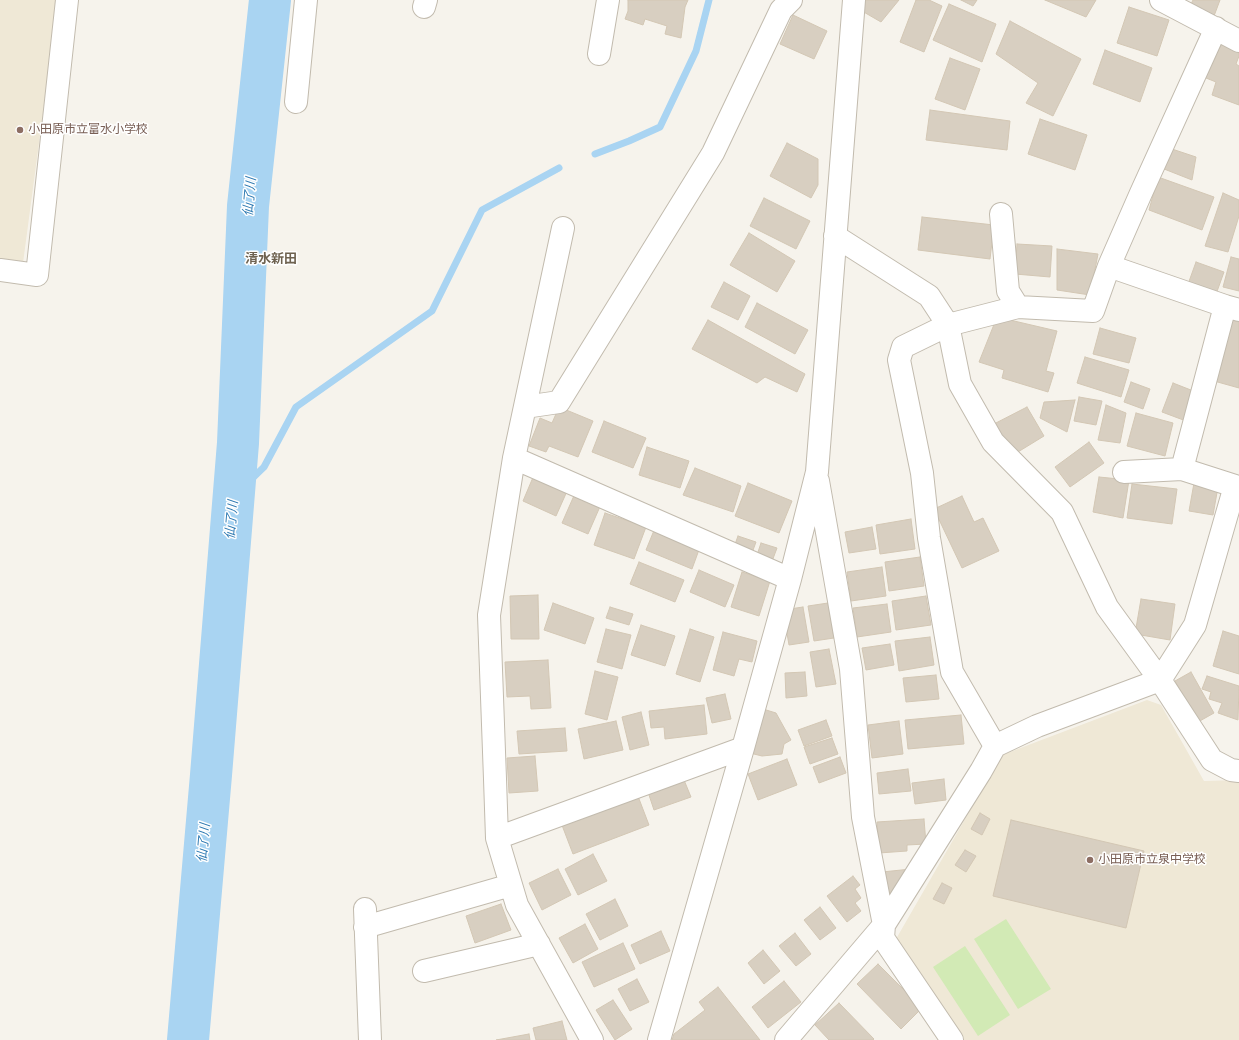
<!DOCTYPE html>
<html>
<head>
<meta charset="utf-8">
<style>
  body { margin:0 }
  canvas { display:block; background:#f6f3ec }
</style>
</head>
<body>
<canvas width="1239" height="1040"></canvas>
<script>
const ctx = document.querySelector('canvas').getContext('2d');
ctx.lineJoin = 'round';
function paint(path, color) { ctx.fillStyle = color; ctx.fill(path, 'evenodd'); }
const poly = rows => new Path2D(rows.map(r => 'M' + r).join(''));
function trace(path, color, width, dash) { ctx.strokeStyle = color; ctx.lineWidth = width; ctx.lineCap = dash ? 'butt' : 'round'; ctx.setLineDash(dash || []); ctx.stroke(path); }
function write(font, color, halo, rows, align = 'center') {
  ctx.font = font + ' "Fira Sans","Noto Sans JP",sans-serif'; ctx.lineWidth = 3; ctx.setLineDash([]); ctx.textBaseline = 'middle'; ctx.strokeStyle = halo; ctx.fillStyle = color; for (const [text, x, y, turn = 0] of rows) {
    ctx.save(); ctx.translate(x, y); ctx.rotate((+turn || 0) * Math.PI / 180); ctx.textAlign = isNaN(turn) ? turn : align; if (halo) ctx.strokeText(text, 0, 0); ctx.fillText(text, 0, 0); ctx.restore();
  }
}
const education = poly([
  [0,0,58,0,23,263,0,260],
  [1147,700,1161,705,1204,781,1239,780,1239,1040,962,1040,896,939,1002,755]
]);
const green = poly([
  [1006,919,1051,989,1018,1009,974,939],
  [965,946,1010,1015,978,1036,933,967]
]);
const stream = poly([
  [595,154,629,141,660,127,696,51,709,0],
  [234,496,264,467,296,407,432,311,482,210,559,168]
]);
const river = poly([
  [188,1040,211,775,238,443,248,206,270,0]
]);
const building = poly([
  [628,0,688,0,685,7,681,38,665,34,667,26,645,19,643,25,625,19,628,11,628,0],
  [864,0,899,0,881,22,862,11,864,0],
  [916,0,929,0,942,6,924,52,900,42,916,0],
  [961,0,977,0,973,6,961,0],
  [1045,0,1096,0,1086,17,1045,0],
  [1193,0,1220,0,1214,16,1190,6,1193,0],
  [949,4,996,24,982,62,933,40,949,4],
  [1129,7,1169,20,1157,56,1117,43,1129,7],
  [793,15,827,31,814,59,780,44,793,15],
  [1010,21,1081,59,1053,116,1026,103,1038,83,996,54,1010,21],
  [1215,41,1239,50,1239,56,1236,64,1239,66,1239,105,1212,95,1216,82,1201,76,1215,41],
  [1105,50,1152,68,1140,102,1093,84,1105,50],
  [950,58,980,69,965,110,935,99,950,58],
  [930,110,1010,121,1007,150,926,140,930,110],
  [1040,119,1087,135,1075,170,1028,154,1040,119],
  [787,143,818,159,818,185,811,198,770,176,787,143],
  [1166,147,1196,157,1192,180,1159,167,1166,147],
  [1158,177,1214,197,1202,230,1149,210,1158,177],
  [1223,193,1239,200,1239,216,1228,252,1205,246,1223,193],
  [764,198,810,221,796,249,750,226,764,198],
  [922,217,994,225,990,259,918,250,922,217],
  [749,233,795,261,777,292,730,265,749,233],
  [1017,244,1052,246,1050,277,1015,274,1017,244],
  [1057,249,1098,254,1090,295,1057,290,1057,249],
  [1231,257,1239,259,1239,291,1223,287,1231,257],
  [1196,262,1224,272,1215,297,1187,287,1196,262],
  [724,282,750,296,738,320,711,307,724,282],
  [757,303,808,330,795,354,745,327,757,303],
  [1233,316,1239,318,1239,388,1214,381,1233,316],
  [997,317,1057,331,1046,371,1054,373,1048,392,1002,378,1004,370,979,362,997,317],
  [708,320,805,374,797,392,765,377,757,383,692,349,708,320],
  [1100,328,1136,338,1129,363,1093,354,1100,328],
  [1085,357,1129,370,1121,397,1077,383,1085,357],
  [1131,382,1150,389,1143,409,1124,402,1131,382],
  [1173,383,1196,392,1186,421,1162,412,1173,383],
  [1079,397,1102,401,1096,425,1074,421,1079,397],
  [1075,400,1067,432,1040,418,1044,402,1075,400],
  [1106,405,1126,413,1120,443,1098,440,1106,405],
  [559,407,593,421,578,457,549,446,546,452,529,446,540,418,552,423,559,407],
  [1027,407,1044,436,1013,455,992,425,1027,407],
  [1136,413,1173,423,1165,456,1127,446,1136,413],
  [604,421,646,438,633,468,592,452,604,421],
  [1089,442,1104,463,1070,487,1055,467,1089,442],
  [647,447,689,461,680,488,639,475,647,447],
  [695,468,741,486,733,512,683,495,695,468],
  [534,475,568,489,556,516,523,501,534,475],
  [1099,477,1129,480,1123,518,1093,512,1099,477],
  [748,483,792,501,779,533,735,516,748,483],
  [1194,483,1218,487,1213,515,1189,511,1194,483],
  [1132,484,1177,489,1172,524,1127,518,1132,484],
  [576,491,602,502,588,534,562,523,576,491],
  [962,496,974,522,983,518,999,551,962,568,934,509,962,496],
  [605,513,646,527,634,559,594,545,605,513],
  [911,519,915,549,880,554,876,525,911,519],
  [872,527,876,549,849,553,845,532,872,527],
  [655,528,700,547,692,569,646,550,655,528],
  [738,536,756,542,752,553,734,547,738,536],
  [761,543,777,548,771,564,756,558,761,543],
  [920,557,924,586,889,591,885,562,920,557],
  [639,562,684,580,675,602,630,584,639,562],
  [882,567,886,596,851,601,847,572,882,567],
  [699,570,734,585,725,607,690,592,699,570],
  [742,572,770,581,759,616,731,607,742,572],
  [538,595,539,639,511,639,510,596,538,595],
  [926,596,931,625,896,630,892,601,926,596],
  [1141,599,1175,604,1170,640,1135,634,1141,599],
  [553,603,594,618,585,644,544,630,553,603],
  [828,603,834,638,814,641,808,606,828,603],
  [887,604,891,632,857,637,853,608,887,604],
  [610,607,633,614,629,625,606,618,610,607],
  [803,607,809,642,789,645,783,610,803,607],
  [641,625,675,636,665,666,631,655,641,625],
  [606,629,631,635,622,669,597,662,606,629],
  [690,629,714,637,700,682,676,674,690,629],
  [1223,631,1239,636,1239,674,1213,666,1223,631],
  [723,632,757,641,752,662,739,659,734,676,713,670,723,632],
  [930,637,934,665,899,671,895,641,930,637],
  [890,644,894,665,866,670,862,648,890,644],
  [829,649,836,684,816,687,810,652,829,649],
  [548,660,551,708,531,709,530,696,507,697,505,662,548,660],
  [595,671,618,677,607,720,585,714,595,671],
  [805,672,807,696,786,698,785,673,805,672],
  [1191,672,1214,713,1198,722,1175,681,1191,672],
  [936,675,939,699,906,702,903,678,936,675],
  [1207,676,1239,686,1238,720,1218,713,1222,703,1209,699,1211,692,1202,689,1207,676],
  [725,694,731,719,712,723,706,698,725,694],
  [704,705,707,734,665,739,664,727,651,728,649,711,704,705],
  [763,709,776,713,791,740,784,744,782,754,762,756,750,753,763,709],
  [641,712,649,745,630,750,622,717,641,712],
  [961,715,964,744,908,749,905,720,961,715],
  [826,720,832,736,804,746,798,730,826,720],
  [616,721,623,750,584,759,578,729,616,721],
  [899,721,903,754,872,758,868,725,899,721],
  [565,728,567,751,519,754,517,731,565,728],
  [832,738,838,754,810,764,804,747,832,738],
  [535,756,538,791,509,793,507,758,535,756],
  [840,757,846,773,819,783,813,767,840,757],
  [787,759,797,785,758,800,748,774,787,759],
  [908,769,911,791,879,794,877,773,908,769],
  [944,779,946,800,915,804,912,783,944,779],
  [684,780,691,797,654,810,648,792,684,780],
  [636,791,649,825,573,854,560,820,636,791],
  [980,813,990,819,982,835,971,829,980,813],
  [924,819,926,844,907,845,907,851,879,853,877,822,924,819],
  [1011,820,1144,851,1126,928,993,896,1011,820],
  [965,850,976,856,966,872,955,865,965,850],
  [593,854,607,881,578,895,565,869,593,854],
  [558,869,571,895,542,910,529,883,558,869],
  [911,869,893,901,884,899,882,872,911,869],
  [853,876,860,885,855,889,861,898,855,903,861,911,847,922,827,896,853,876],
  [942,883,952,888,944,904,933,899,942,883],
  [615,899,628,926,600,940,586,914,615,899],
  [501,904,511,930,475,943,466,916,501,904],
  [820,907,836,928,820,940,804,920,820,907],
  [585,924,598,949,573,963,559,938,585,924],
  [661,931,670,951,640,964,631,945,661,931],
  [795,933,811,954,796,966,779,946,795,933],
  [623,943,635,969,594,987,582,962,623,943],
  [763,950,780,971,764,984,748,963,763,950],
  [878,964,922,1008,901,1029,857,984,878,964],
  [637,979,649,1002,630,1011,618,989,637,979],
  [784,981,801,1002,768,1028,752,1007,784,981],
  [718,987,760,1040,672,1040,674,1034,705,1010,699,1002,718,987],
  [613,1000,632,1029,615,1040,596,1010,613,1000],
  [839,1003,874,1039,873,1040,829,1040,815,1025,839,1003],
  [562,1021,567,1040,536,1040,533,1028,562,1021],
  [529,1034,530,1040,496,1040,529,1034]
]);
const minor = poly([
  [1161,0,1239,41],
  [424,7,426,0],
  [599,54,608,0],
  [296,102,306,0],
  [1001,214,1008,291,1018,307,1093,311,1109,266,1141,193,1216,28],
  [563,228,514,458,489,615,495,779,497,838,517,905,592,1040],
  [835,236,929,296,948,325,960,384,993,442,1062,512,1107,607,1160,680,1212,760,1231,770,1239,771],
  [1109,266,1225,306],
  [0,270,37,275,67,0],
  [525,407,559,402,713,153,781,10,791,0],
  [514,458,790,579],
  [1182,469,1225,306,1239,310],
  [818,481,851,669,863,817,884,925,883,938,952,1040],
  [995,746,952,672,929,538,922,473,899,360,903,347,948,325,1018,307],
  [497,838,743,748],
  [365,909,370,1040],
  [365,927,511,885],
  [424,971,539,944],
  [659,1040,743,748,790,579,817,472,854,0],
  [786,1040,884,925,981,771,995,746,1037,726,1160,680,1195,625,1235,486,1182,469,1124,472]
]);
const markers = [
  [20,130,4,"#8d6e63"],
  [1090,860,4,"#8d6e63"]
];
const educationNames = [
  ["小田原市立富水小学校",28,130],
  ["小田原市立泉中学校",1098,860]
];
const waterNames = [
  ["仙了川",250,197,-85],
  ["仙了川",232,520,-85],
  ["仙了川",204,843,-85]
];
const neighbourhoodNames = [
  ["清水新田",271,259]
];
paint(education, '#efe8d6');
paint(green, '#d2eab5');
trace(stream, '#a9d4f2', 7);
trace(river, '#a9d4f2', 42);
paint(building, '#d8cfc1');
trace(building, '#d3c7b4', 1);
trace(minor, '#c2bbae', 24);
trace(minor, '#fff', 22);
for (const [x, y, r, color] of markers) { const dot = new Path2D(); dot.arc(x, y, r, 0, 2 * Math.PI); ctx.fillStyle = color; ctx.fill(dot); trace(dot, '#fff', 1.5); }
write('12px', '#785e54', '#fff', educationNames, 'left');
write('italic 13px', '#2e7ab2', '#fff', waterNames);
write('bold 13px', '#6e6250', '#fff', neighbourhoodNames);
</script>
</body>
</html>
